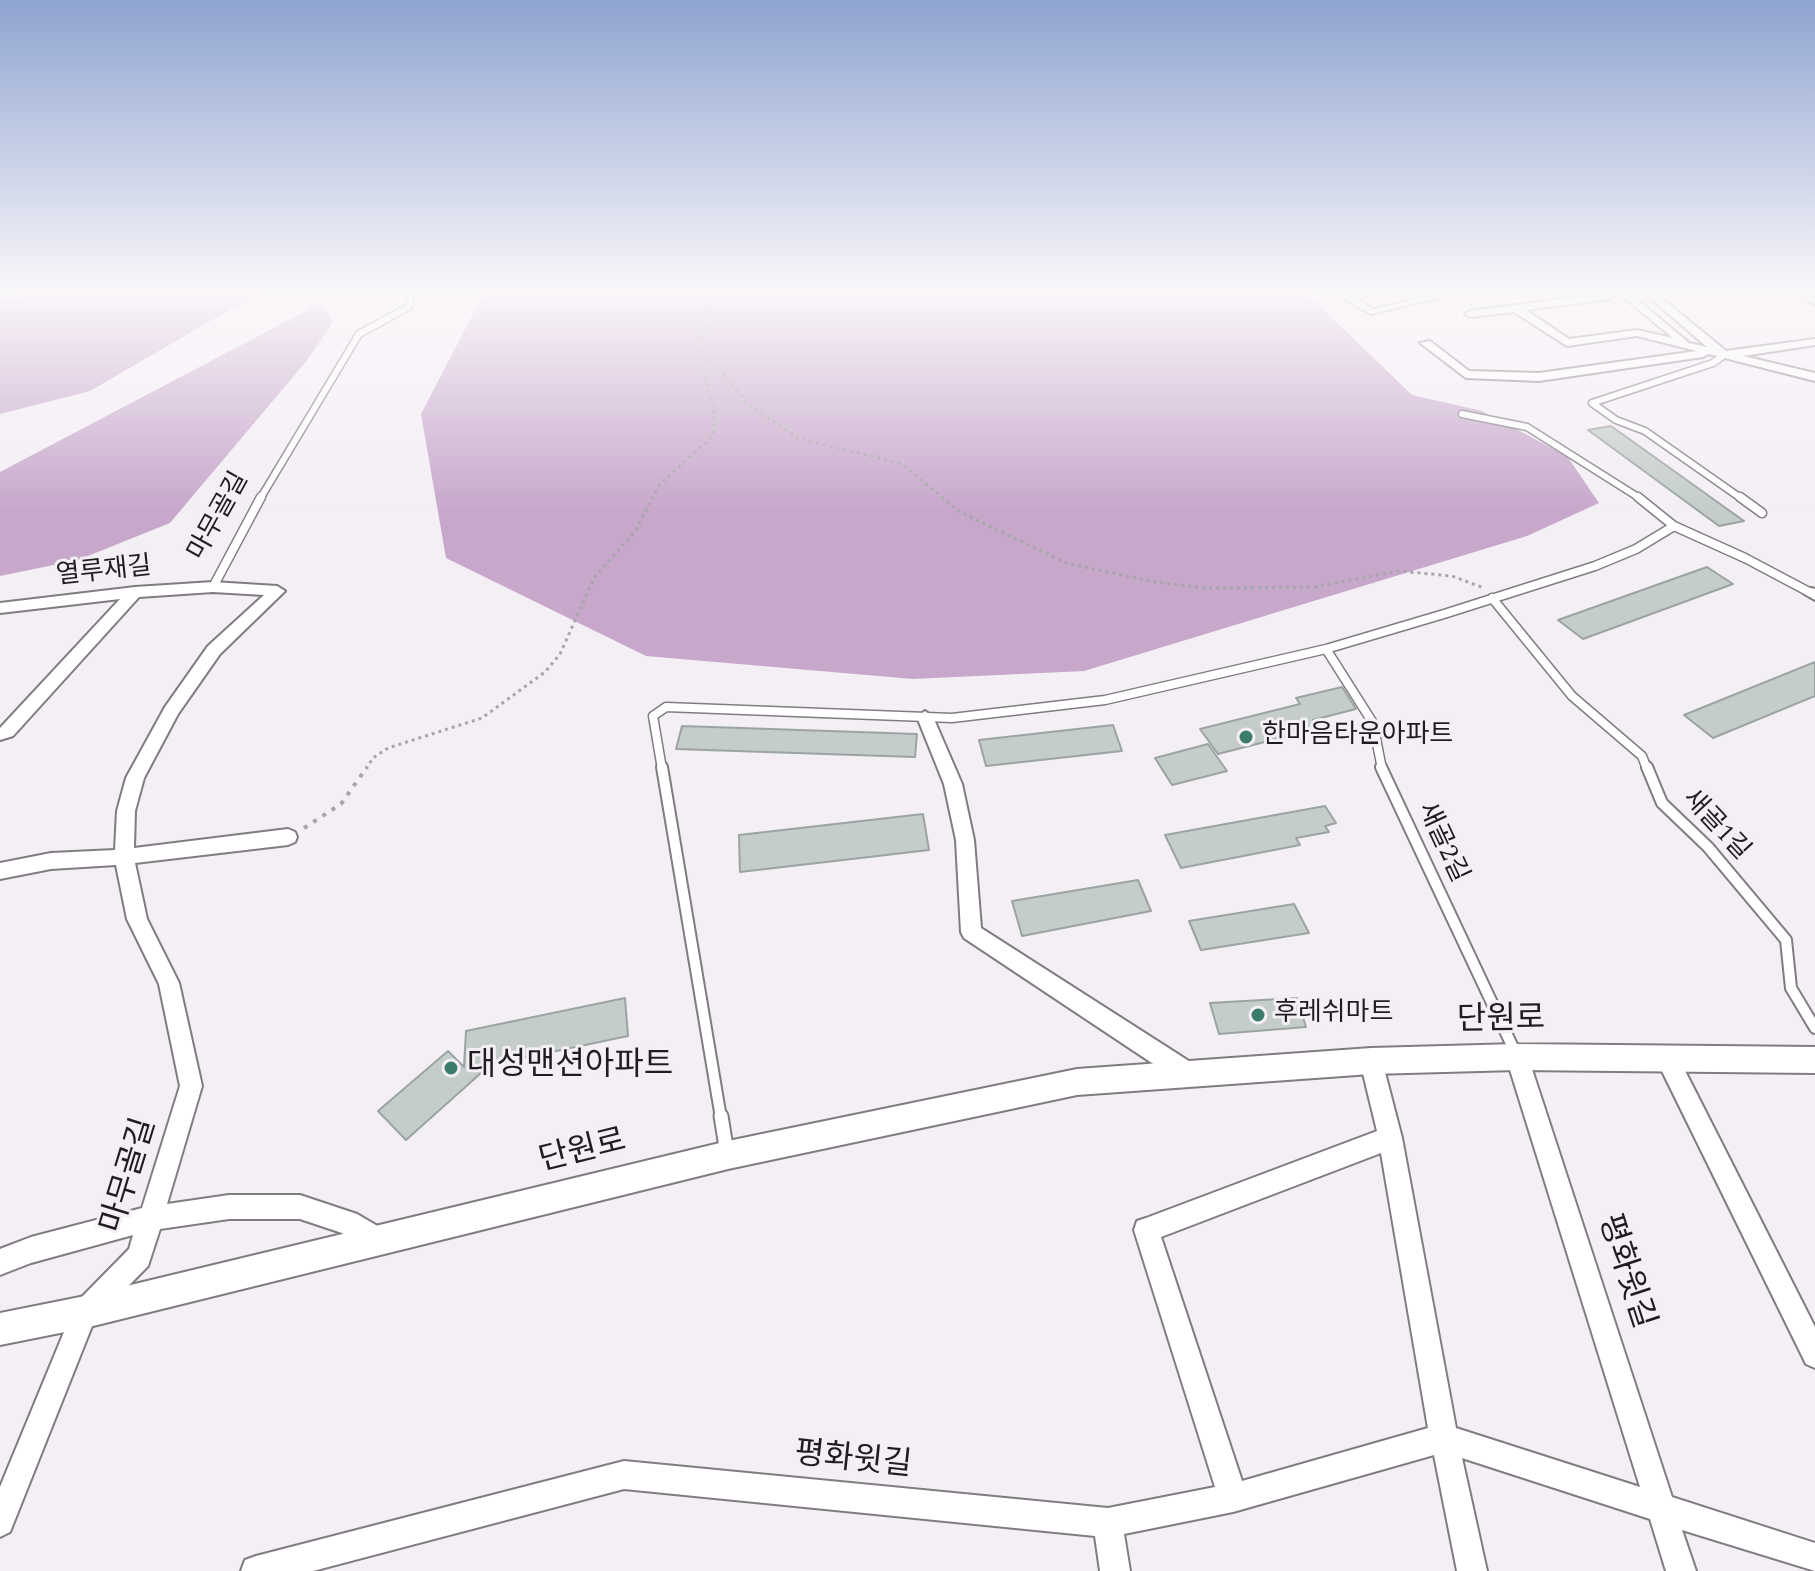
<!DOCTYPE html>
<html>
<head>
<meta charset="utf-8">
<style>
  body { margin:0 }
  canvas { display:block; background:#f4eef5 }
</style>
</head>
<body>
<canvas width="1815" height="1571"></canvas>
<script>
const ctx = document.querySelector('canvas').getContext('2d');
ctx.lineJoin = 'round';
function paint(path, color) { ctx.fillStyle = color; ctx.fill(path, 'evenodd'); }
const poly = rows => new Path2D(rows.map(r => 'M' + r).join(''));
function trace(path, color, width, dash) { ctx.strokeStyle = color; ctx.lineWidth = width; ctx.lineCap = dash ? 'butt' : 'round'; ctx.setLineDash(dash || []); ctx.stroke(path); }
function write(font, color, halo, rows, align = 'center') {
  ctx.font = font + ' Spectral,"Noto Sans KR",serif'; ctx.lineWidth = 6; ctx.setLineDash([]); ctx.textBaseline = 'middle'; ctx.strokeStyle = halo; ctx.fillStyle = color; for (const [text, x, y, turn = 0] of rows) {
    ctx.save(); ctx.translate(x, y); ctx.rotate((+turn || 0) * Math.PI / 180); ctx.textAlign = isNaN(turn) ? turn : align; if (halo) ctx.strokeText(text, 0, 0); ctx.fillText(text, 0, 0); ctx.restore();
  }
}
const forest = poly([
  [26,291,273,291,236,306,90,391,0,414,0,301,12,300],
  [485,291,1304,291,1412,395,1482,411,1567,456,1599,503,1527,536,1084,671,913,679,646,656,446,558,421,414],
  [321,303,333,322,308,359,170,523,78,560,0,576,0,472]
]);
const building = poly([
  [1611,426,1744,521,1719,526,1588,430,1611,426],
  [1707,567,1733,584,1583,639,1558,620,1707,567],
  [1815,662,1815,696,1713,738,1684,715,1815,662],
  [1342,687,1356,709,1313,720,1319,728,1218,754,1200,729,1300,704,1296,698,1342,687],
  [1113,725,1122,751,986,766,979,740,1113,725],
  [682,726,917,734,915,757,676,749,682,726],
  [1208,744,1227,771,1172,785,1155,758,1208,744],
  [1325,806,1336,823,1325,826,1329,832,1296,838,1300,845,1181,868,1165,835,1325,806],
  [923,814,929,850,740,872,739,835,923,814],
  [1138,880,1151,911,1022,936,1012,901,1138,880],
  [1294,904,1309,933,1201,950,1189,921,1294,904],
  [625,998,628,1036,490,1065,406,1140,378,1111,448,1051,464,1067,466,1031,625,998],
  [1297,998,1306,1027,1219,1034,1210,1003,1297,998]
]);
const pathFar1 = poly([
  [701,356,714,363,747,403,798,438,902,464,960,512,1066,563,1155,582,1205,588,1314,587,1398,571,1452,576,1484,588],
  [366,769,373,758,388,748,482,718,545,672,560,654,594,578,636,530,659,485,714,435,714,412,698,348,712,308,706,291]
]);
const path = poly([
  [304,828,341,804,367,767]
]);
const serviceFar3 = poly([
  [1371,311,1348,298,1373,291],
  [1724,355,1713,363,1592,403,1616,420,1645,431,1742,499],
  [1462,414,1527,427,1641,499],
  [260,499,359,334,410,306,410,291]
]);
const serviceFar2 = poly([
  [1638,497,1674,526,1745,558,1811,593],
  [1740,497,1762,513],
  [213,587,261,497],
  [1492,598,1572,696,1642,756,1647,769],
  [1326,649,1373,723,1382,769],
  [662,769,653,716,666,707,952,718,1105,700,1326,649,1444,614,1595,566,1636,549,1674,526]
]);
const serviceFar1 = poly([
  [662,767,721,1118],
  [1381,767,1516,1054],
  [1647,767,1662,803,1708,847,1786,940,1791,988,1815,1028]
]);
const service = poly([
  [721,1116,727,1153]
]);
const minor = poly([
  [1449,291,1467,291,1371,314,1366,311,1449,291],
  [1597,291,1609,291,1615,296,1610,299,1526,310,1569,339,1637,330,1673,338,1616,291,1627,291,1689,343,1707,347,1642,291,1653,291,1726,351,1815,339,1815,345,1743,356,1815,373,1815,381,1709,354,1703,357,1539,381,1466,378,1420,343,1430,341,1469,371,1539,373,1697,351,1637,336,1567,346,1514,312,1470,317,1465,314,1470,311,1600,294,1597,291],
  [1790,291,1802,291,1815,297,1815,304,1790,291],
  [213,582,277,586,285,591,220,654,178,714,144,778,135,811,134,848,288,829,295,832,297,837,295,842,288,845,135,863,147,919,179,983,202,1086,167,1204,229,1195,300,1195,357,1214,386,1231,389,1240,386,1249,377,1252,342,1233,300,1219,229,1219,160,1229,148,1266,94,1321,10,1532,0,1537,0,1487,76,1303,129,1249,133,1235,31,1263,0,1275,0,1249,31,1237,142,1208,180,1086,159,984,127,919,116,865,51,869,0,879,0,863,51,853,115,850,117,811,126,778,165,707,208,646,264,595,213,592,139,597,13,736,0,740,0,728,120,599,0,613,0,603,135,587,213,582],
  [1811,588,1815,589,1815,600,1803,593,1811,588],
  [925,711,933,717,962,784,974,840,981,928,1195,1065,1198,1073,1195,1081,1187,1084,1179,1081,964,938,961,932,956,840,944,784,917,717,925,711],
  [1517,1047,1525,1050,1528,1057,1672,1497,1815,1543,1815,1571,1682,1530,1696,1571,1666,1571,1650,1519,1462,1458,1487,1571,1457,1571,1434,1455,1233,1512,1124,1534,1130,1571,1100,1571,1095,1536,624,1489,313,1571,241,1571,245,1560,256,1556,624,1461,1108,1508,1215,1487,1134,1230,1137,1221,1146,1218,1377,1131,1360,1061,1363,1054,1371,1051,1379,1054,1382,1061,1402,1138,1456,1428,1640,1487,1506,1057,1509,1050,1517,1047],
  [1381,1153,1428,1428,1242,1481,1161,1237,1381,1153],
  [1668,1050,1676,1053,1815,1327,1815,1368,1806,1364,1660,1067,1657,1060,1660,1053,1668,1050]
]);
const tertiary = poly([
  [1517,1044,1815,1047,1815,1073,1517,1070,1371,1074,1077,1095,728,1169,85,1328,0,1345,0,1313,85,1296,728,1141,1077,1069,1371,1048,1517,1044]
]);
const markers = [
  [1246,737,8,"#3b7c6c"],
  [1258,1015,8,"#3b7c6c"],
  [451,1068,8,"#3b7c6c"]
];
const streetNames = [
  ["마무골길",220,517,-61],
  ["열루재길",104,573,-6],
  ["새골1길",1715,826,47],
  ["새골2길",1441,843,65]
];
const poiNames = [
  ["한마음타운아파트",1262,737],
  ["후레쉬마트",1274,1015]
];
const nearStreetnames = [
  ["단원로",1501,1022,-1],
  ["단원로",583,1153,-14],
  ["마무골길",131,1176,-73],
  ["평화윗길",1624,1272,72],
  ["평화윗길",853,1462,6]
];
const nearPoinames = [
  ["대성맨션아파트",467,1068]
];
paint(forest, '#c7a8cb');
paint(building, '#c4cdca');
trace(building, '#9ba4a1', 2);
trace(serviceFar3, '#817c82', 9);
trace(serviceFar2, '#817c82', 11);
trace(serviceFar1, '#817c82', 14);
trace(service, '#817c82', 17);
trace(minor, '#817c82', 4);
trace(tertiary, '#817c82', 4);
trace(pathFar1, '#a9a5aa', 3, [3, 4]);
trace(path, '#a9a5aa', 4, [4, 7]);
trace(serviceFar3, '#fff', 6);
trace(serviceFar2, '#fff', 8);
trace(serviceFar1, '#fff', 10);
trace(service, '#fff', 13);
paint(minor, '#fff');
paint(tertiary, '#fff');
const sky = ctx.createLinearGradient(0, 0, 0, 511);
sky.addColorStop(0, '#8fa4d1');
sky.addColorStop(0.57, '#faf7fa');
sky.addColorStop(1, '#faf7fa00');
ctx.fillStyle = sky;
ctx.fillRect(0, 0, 1815, 511);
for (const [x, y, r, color] of markers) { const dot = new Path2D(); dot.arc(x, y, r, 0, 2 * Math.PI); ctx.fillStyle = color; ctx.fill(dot); trace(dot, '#f4eef5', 3); }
write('26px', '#1f1d1f', '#f4eef5', streetNames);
write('26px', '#1f1d1f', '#f4eef5', poiNames, 'left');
write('32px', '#1f1d1f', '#f4eef5', nearStreetnames);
write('32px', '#1f1d1f', '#f4eef5', nearPoinames, 'left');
</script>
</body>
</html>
